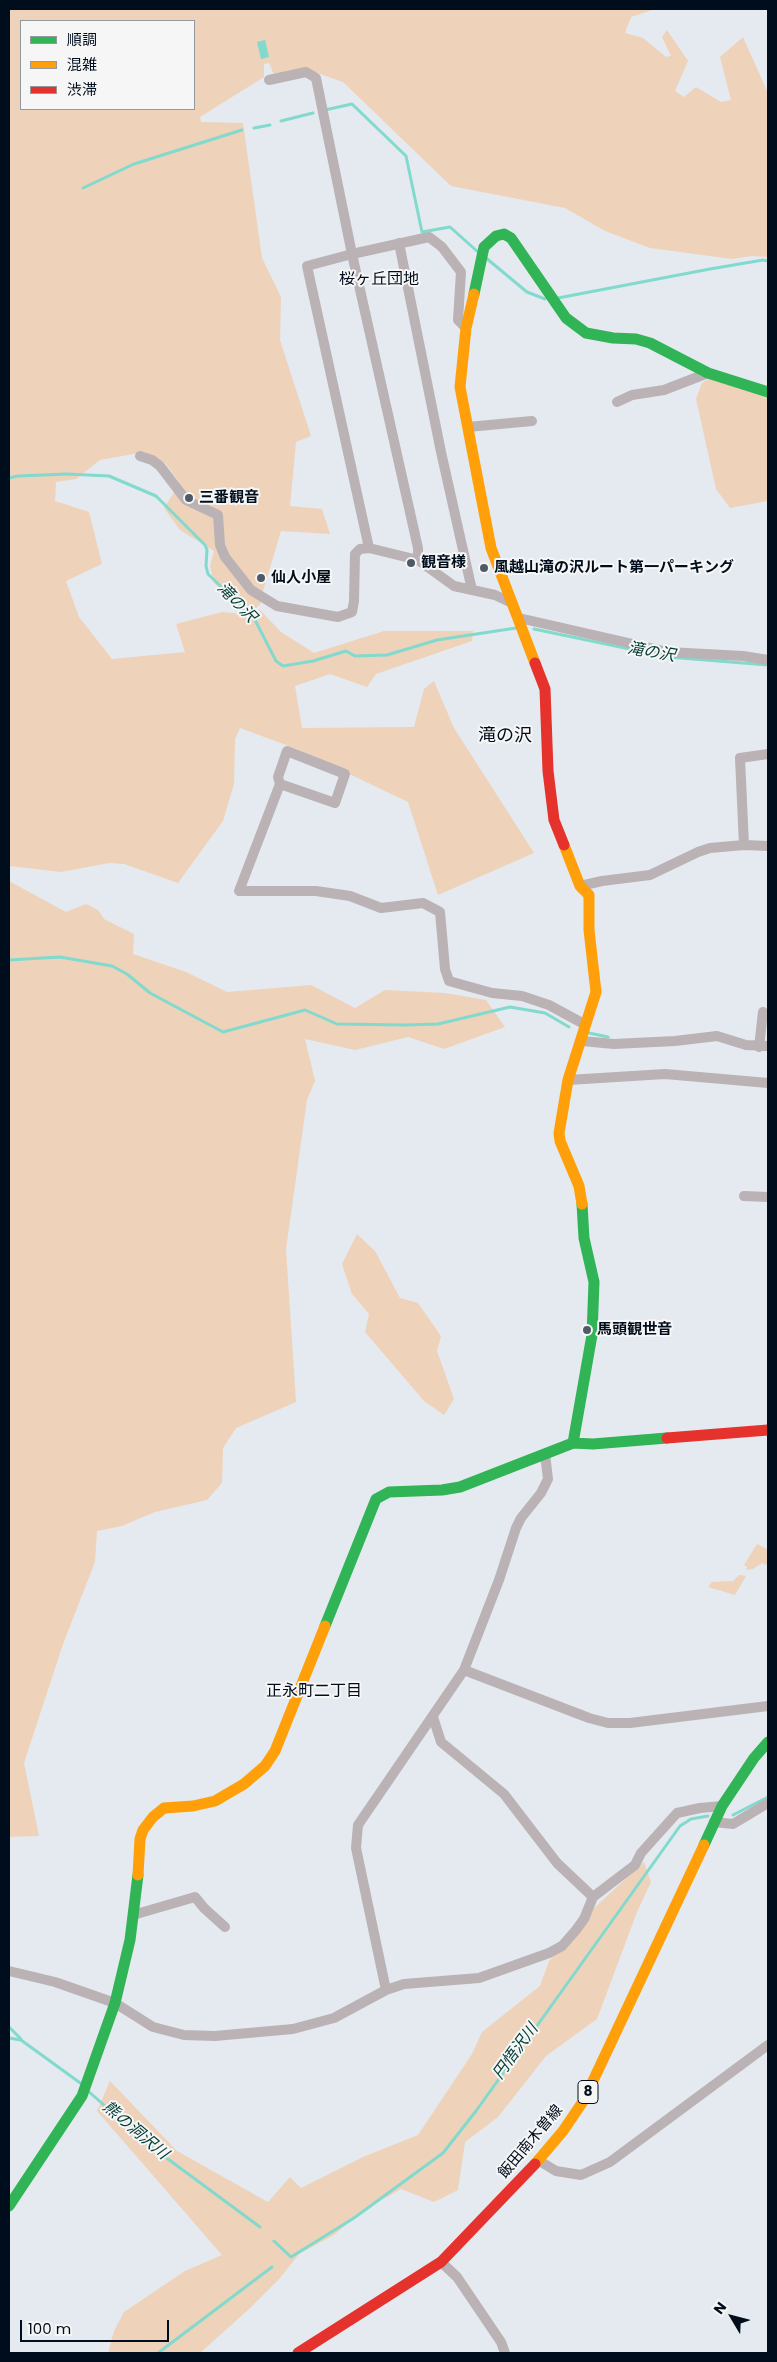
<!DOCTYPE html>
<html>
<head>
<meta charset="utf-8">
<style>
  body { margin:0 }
  #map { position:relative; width:777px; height:2362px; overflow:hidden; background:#e4eaef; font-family:Poppins,"Noto Sans JP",sans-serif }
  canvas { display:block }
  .frame { position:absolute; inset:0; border:10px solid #000d1d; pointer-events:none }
  .legend { position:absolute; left:20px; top:20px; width:175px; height:90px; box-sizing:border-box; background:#f6f6f6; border:1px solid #94999f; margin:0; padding:6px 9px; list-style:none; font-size:15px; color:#000d1d }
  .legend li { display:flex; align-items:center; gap:10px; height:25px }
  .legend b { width:25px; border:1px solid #94999f }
  .north { position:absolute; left:707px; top:2292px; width:50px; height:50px; -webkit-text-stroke:4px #f6f6f6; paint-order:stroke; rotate:307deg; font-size:14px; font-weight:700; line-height:20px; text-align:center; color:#000d1d }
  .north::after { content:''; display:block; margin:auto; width:18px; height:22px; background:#000d1d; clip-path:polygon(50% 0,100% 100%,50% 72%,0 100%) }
  .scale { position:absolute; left:20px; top:2320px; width:149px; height:22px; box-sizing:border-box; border:2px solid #000d1d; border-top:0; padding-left:6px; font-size:15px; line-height:18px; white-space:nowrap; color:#000d1d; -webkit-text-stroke:4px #f6f6f6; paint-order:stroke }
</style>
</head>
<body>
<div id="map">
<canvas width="777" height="2362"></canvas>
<div class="frame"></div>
<ul class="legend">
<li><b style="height:6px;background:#30b455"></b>順調</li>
<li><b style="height:6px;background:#ff9f0a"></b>混雑</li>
<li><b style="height:6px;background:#e5322d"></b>渋滞</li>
</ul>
<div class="north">N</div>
<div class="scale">100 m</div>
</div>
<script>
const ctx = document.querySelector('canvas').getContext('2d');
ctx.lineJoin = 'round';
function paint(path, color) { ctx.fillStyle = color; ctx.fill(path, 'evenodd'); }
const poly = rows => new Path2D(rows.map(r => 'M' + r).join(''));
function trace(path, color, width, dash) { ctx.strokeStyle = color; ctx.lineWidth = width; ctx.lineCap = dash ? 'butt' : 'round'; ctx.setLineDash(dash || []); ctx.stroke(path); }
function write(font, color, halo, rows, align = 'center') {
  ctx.font = font + ' Poppins,"Noto Sans JP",sans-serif'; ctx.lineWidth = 4; ctx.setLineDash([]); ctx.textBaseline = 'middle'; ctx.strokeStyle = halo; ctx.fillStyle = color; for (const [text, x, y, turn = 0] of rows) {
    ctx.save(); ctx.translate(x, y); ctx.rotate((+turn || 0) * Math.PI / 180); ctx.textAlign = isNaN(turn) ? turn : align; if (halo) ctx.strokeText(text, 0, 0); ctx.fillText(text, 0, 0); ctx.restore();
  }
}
const green = poly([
  [9,9,655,9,631,17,625,33,643,38,666,57,671,56,662,37,667,30,688,61,675,91,684,97,696,87,721,102,731,100,720,57,743,37,768,93,768,257,752,256,732,259,650,248,605,231,565,208,451,186,343,82,306,69,274,75,269,63,264,64,264,77,200,117,201,122,243,123,262,258,281,297,280,340,311,436,296,442,290,506,322,509,330,534,281,531,263,591,261,603,251,613,214,583,210,566,214,551,180,530,164,508,180,483,166,464,144,452,100,460,76,479,56,482,55,501,89,512,102,564,66,581,79,617,112,659,185,652,176,624,222,612,250,615,260,610,281,632,314,653,384,631,473,631,472,641,376,674,367,687,330,674,295,686,302,728,414,727,424,689,434,681,454,728,534,853,438,895,408,802,297,749,240,728,235,739,234,784,223,821,178,883,124,864,109,863,61,872,9,866],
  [21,21,194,21,194,109,21,109],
  [710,378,768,396,768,501,730,508,716,489,696,399,702,383],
  [9,881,66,912,86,904,98,910,104,919,134,934,133,954,186,972,227,992,311,985,355,1008,385,990,445,993,486,1000,505,1027,444,1049,408,1037,355,1050,305,1039,315,1081,307,1100,286,1249,296,1402,236,1428,223,1448,222,1483,207,1500,155,1512,122,1526,97,1531,95,1562,63,1644,24,1763,39,1836,9,1837],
  [357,1234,375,1251,400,1298,418,1303,441,1336,437,1351,454,1399,444,1415,424,1401,365,1332,369,1314,352,1294,342,1264],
  [757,1544,767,1549,768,1560,766,1565,762,1563,753,1569,746,1570,747,1567,744,1565],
  [739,1575,746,1576,735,1595,708,1587,712,1582,733,1581],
  [644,1862,651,1882,637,1912,597,2019,546,2056,498,2117,465,2142,458,2190,434,2202,401,2189,362,2211,334,2235,299,2254,280,2278,249,2309,200,2353,108,2353,114,2331,124,2312,185,2271,222,2255,97,2111,110,2081,177,2151,268,2202,290,2177,301,2188,363,2157,418,2135,472,2054,482,2032,540,1986,549,1961,570,1941,592,1910]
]);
const water = poly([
  [265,40,269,57,261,59,257,42]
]);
const stream = poly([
  [325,110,352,104,406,156,422,232,450,227,478,252],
  [281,121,313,113],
  [254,128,270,125],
  [83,188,134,164,242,130],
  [486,258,527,292,545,299],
  [558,298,710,269,763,260,768,261],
  [9,478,18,476,67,474,109,476,156,496,205,545,207,550,206,566,208,574,255,620,276,661,283,666,313,661,346,651,355,656,387,655,437,640,516,628],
  [534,629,668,657,768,665],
  [9,960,60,957,112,966,127,974,150,993,223,1032,305,1010,337,1024,405,1025,438,1024,510,1007,545,1013,569,1027],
  [589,1033,608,1037],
  [733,1815,768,1797],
  [9,2027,21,2039],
  [9,2038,21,2040,83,2085],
  [87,2090,149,2145,260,2227],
  [274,2241,291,2257,354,2218,443,2153,476,2111,680,1826,691,1819,708,1816],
  [158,2353,272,2267]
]);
const street = poly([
  [269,80,306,72,316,78,352,254,418,548,418,560],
  [399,243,441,452,472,590],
  [617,402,632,395,664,390,708,373],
  [468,427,532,421],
  [140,456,152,460,160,466,186,500,218,515,220,545,225,557,251,590,277,606,338,617,352,612,354,601,355,554,360,549,369,548,418,560,454,586,495,595,512,603],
  [369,548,307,266,352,254,429,237,442,247,461,272,458,320,466,328],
  [519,618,668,652,743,656,768,660],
  [280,784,335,803,345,774,287,751,278,777,280,784,239,891,316,891,350,896,381,908,423,903,440,912,445,969,449,981,492,993,522,996,549,1005,584,1024],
  [744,845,740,758,768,754],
  [580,886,602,881,650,875,698,852,710,848,744,845,768,846],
  [582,1041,614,1044,675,1041,717,1036,746,1045,768,1046],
  [759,1047,763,1012],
  [568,1080,665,1074,768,1083],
  [744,1196,768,1197],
  [464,1670,589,1718,608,1723,630,1723,768,1706],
  [433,1717,441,1742,504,1794,557,1863,593,1897],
  [714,1822,733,1824,768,1803],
  [133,1915,195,1897,204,1908,225,1927],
  [9,1971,55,1982,115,2003,153,2027,184,2035,215,2036,293,2029,334,2018,386,1990,404,1984,479,1978,549,1953,562,1946,576,1930,584,1919,593,1897,635,1865,641,1853,677,1813,700,1808,722,1806],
  [386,1990,356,1848,358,1825,464,1670,499,1580,516,1528,521,1518,541,1493,548,1479,545,1454],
  [538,2160,556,2171,581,2175,610,2162,768,2045],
  [441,2262,457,2277,501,2342,505,2353]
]);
const fast = poly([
  [474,294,484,247,496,236,504,234,511,238,566,318,586,333,613,338,636,339,650,343,708,373,768,392],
  [573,1443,592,1335,594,1282,584,1238,582,1204],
  [325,1626,376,1499,389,1492,442,1490,460,1487,573,1443,593,1444,667,1438],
  [704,1845,722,1806,754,1758,768,1742],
  [9,2206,82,2096,115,2003,130,1940,138,1875]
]);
const slow = poly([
  [474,294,466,328,460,387,491,548,535,663],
  [564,845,580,886,589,895,589,930,596,992,568,1080,559,1133,560,1141,579,1186,582,1204],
  [138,1875,140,1839,143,1830,153,1817,164,1808,193,1806,215,1801,244,1784,265,1766,275,1751,325,1626],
  [535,2164,563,2131,584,2100,704,1845]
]);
const jam = poly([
  [535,663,545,689,548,771,554,820,564,845],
  [667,1438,768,1430],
  [298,2353,441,2262,535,2164]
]);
const markers = [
  [189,498,5,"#505a66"],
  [411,563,5,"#505a66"],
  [484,568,5,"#505a66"],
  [261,578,5,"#505a66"],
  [587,1330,5,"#505a66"]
];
const shields = [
  [588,2092,20]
];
const shieldNames = [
  ["8",588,2092]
];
const poiNames = [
  ["三番観音",199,498],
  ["観音様",421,563],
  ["風越山滝の沢ルート第一パーキング",494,568],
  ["仙人小屋",271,578],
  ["馬頭観世音",597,1330]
];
const streetNames = [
  ["飯田南木曽線",531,2142,-50]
];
const neighbourhoodNames = [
  ["桜ヶ丘団地",379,280],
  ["正永町二丁目",314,1692]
];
const waterNames = [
  ["滝の沢",236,603,46],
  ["滝の沢",651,653,10],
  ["円悟沢川",516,2052,-54],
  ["熊の洞沢川",135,2131,40]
];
const quarterNames = [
  ["滝の沢",505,736]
];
paint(green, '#efd2ba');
paint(water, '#81dacd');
trace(stream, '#81dacd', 3);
trace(street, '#bab2b5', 10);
trace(fast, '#30b455', 11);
trace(slow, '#ff9f0a', 11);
trace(jam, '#e5322d', 11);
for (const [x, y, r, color] of markers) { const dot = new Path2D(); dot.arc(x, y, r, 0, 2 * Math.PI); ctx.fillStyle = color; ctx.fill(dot); trace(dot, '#f6f6f6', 2); }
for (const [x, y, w] of shields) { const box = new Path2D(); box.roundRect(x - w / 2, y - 11.5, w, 23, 4); ctx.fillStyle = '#f6f6f6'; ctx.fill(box); trace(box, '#000d1d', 1); }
write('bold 14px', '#000d1d', null, shieldNames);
write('bold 15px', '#000d1d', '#f6f6f6', poiNames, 'left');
write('15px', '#000d1d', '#f6f6f6', streetNames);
write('16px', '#000d1d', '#f6f6f6', neighbourhoodNames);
write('italic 16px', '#003c34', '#f6f6f6', waterNames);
write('18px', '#000d1d', '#f6f6f6', quarterNames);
</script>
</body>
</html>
